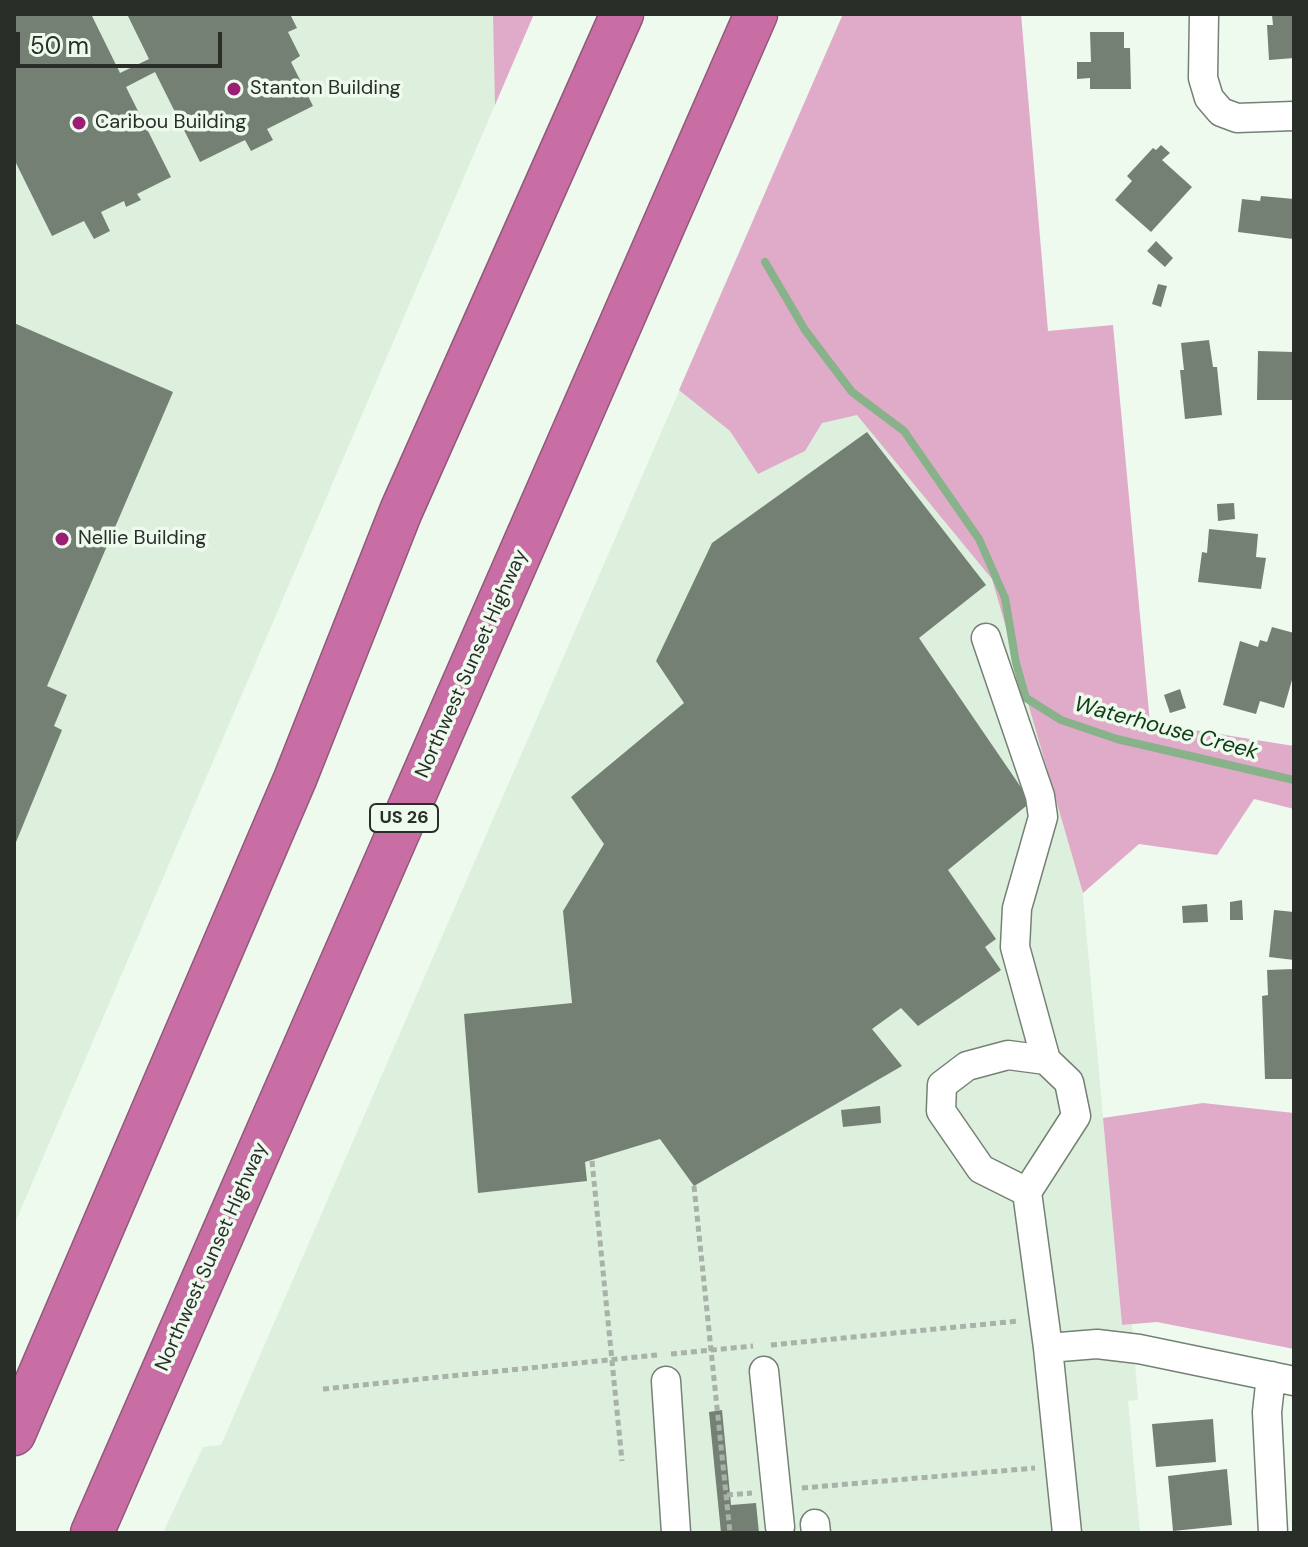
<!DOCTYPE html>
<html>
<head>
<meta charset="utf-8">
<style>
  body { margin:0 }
  #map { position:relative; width:1308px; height:1547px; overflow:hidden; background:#eefaee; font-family:"DM Sans",sans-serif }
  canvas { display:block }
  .frame { position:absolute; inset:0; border:16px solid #292e29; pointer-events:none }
  .scale { position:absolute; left:16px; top:32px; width:206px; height:36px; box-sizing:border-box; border:4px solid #292e29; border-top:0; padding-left:10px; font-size:24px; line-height:28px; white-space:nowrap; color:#292e29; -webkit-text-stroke:6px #eefaee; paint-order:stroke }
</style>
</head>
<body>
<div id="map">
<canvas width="1308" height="1547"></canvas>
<div class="frame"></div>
<div class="scale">50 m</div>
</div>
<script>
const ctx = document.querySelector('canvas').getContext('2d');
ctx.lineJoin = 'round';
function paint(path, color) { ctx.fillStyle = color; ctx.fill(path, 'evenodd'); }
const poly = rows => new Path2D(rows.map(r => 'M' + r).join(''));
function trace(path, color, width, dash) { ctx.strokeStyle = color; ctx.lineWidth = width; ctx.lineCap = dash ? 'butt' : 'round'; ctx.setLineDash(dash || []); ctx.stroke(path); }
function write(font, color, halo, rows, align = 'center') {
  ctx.font = font + ' "DM Sans",sans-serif'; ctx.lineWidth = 7; ctx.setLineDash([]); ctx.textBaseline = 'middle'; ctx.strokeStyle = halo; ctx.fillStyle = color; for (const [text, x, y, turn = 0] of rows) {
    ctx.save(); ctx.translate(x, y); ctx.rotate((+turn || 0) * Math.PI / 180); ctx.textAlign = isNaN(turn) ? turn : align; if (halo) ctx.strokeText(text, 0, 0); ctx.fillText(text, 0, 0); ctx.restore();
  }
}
const built = poly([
  [14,14,534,14,14,1225],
  [843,14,1021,14,1032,334,1122,1325,1132,1324,1138,1400,1128,1401,1140,1533,163,1533,203,1447,221,1445]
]);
const forest = poly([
  [493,14,534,14,495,105],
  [843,14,1021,14,1048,331,1113,325,1150,723,1294,746,1294,809,1254,799,1217,855,1139,844,1083,893,992,579,857,415,822,423,805,451,758,474,730,431,679,390],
  [1203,1103,1294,1113,1294,1349,1157,1322,1122,1325,1103,1118]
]);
const stream = poly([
  [765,262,805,330,852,392,904,431,979,539,1005,598,1016,663,1026,698,1061,720,1117,739,1294,780]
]);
const building = poly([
  [14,14,91,14,120,73,149,59,127,14,290,14,297,28,288,32,300,56,291,62,313,106,267,129,273,140,251,151,245,140,200,162,155,72,126,87,171,177,137,194,141,200,126,207,124,201,101,212,110,231,94,239,84,221,52,236,14,159],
  [1294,14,1294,58,1269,60,1267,25,1273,25,1272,15],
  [1090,32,1124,32,1124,48,1130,48,1131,89,1090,89,1090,78,1077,79,1077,62,1091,62],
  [1161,145,1170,153,1162,160,1192,187,1151,232,1115,200,1132,181,1127,176,1153,148,1156,150],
  [1261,196,1294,199,1293,239,1238,232,1242,199,1260,201],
  [1156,241,1173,258,1165,267,1147,251],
  [1158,284,1167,286,1161,307,1152,304],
  [14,323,173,392,47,686,67,695,54,726,62,730,14,847],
  [1209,340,1213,367,1217,367,1222,415,1185,419,1180,370,1184,370,1181,343],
  [1258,351,1294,352,1294,400,1257,400],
  [867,432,986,585,919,638,1031,802,948,870,996,939,985,947,1001,970,918,1026,901,1008,872,1029,902,1066,694,1186,660,1139,585,1162,587,1181,478,1193,464,1014,572,1003,563,911,604,844,571,797,684,703,656,661,712,543],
  [1234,503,1235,519,1218,521,1217,504],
  [1209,529,1258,534,1256,557,1266,558,1261,589,1198,582,1202,552,1207,553],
  [1272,627,1294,633,1294,673,1284,708,1260,701,1256,714,1223,705,1240,641,1258,647,1260,640,1267,642],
  [1180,689,1186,708,1170,713,1164,695],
  [1242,900,1243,920,1230,920,1230,902],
  [1207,904,1208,922,1183,923,1182,906],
  [1274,910,1294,912,1294,960,1269,957],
  [1294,969,1294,1079,1265,1079,1262,996,1268,995,1267,970],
  [880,1106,881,1123,843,1127,841,1110],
  [722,1410,731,1505,756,1503,759,1533,721,1533,709,1412],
  [1213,1419,1216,1462,1156,1467,1152,1424],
  [1227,1469,1232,1525,1173,1531,1168,1476]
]);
const path = poly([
  [592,1161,622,1461],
  [694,1186,730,1533],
  [771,1345,1019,1321],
  [671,1354,753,1346],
  [323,1389,657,1355],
  [802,1488,1035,1468],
  [727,1495,752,1493]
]);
const minor = poly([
  [1204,14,1203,78,1209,98,1221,112,1237,118,1294,116],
  [986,638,1040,796,1043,817,1017,908,1015,947,1046,1060],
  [1027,1192,981,1169,941,1111,942,1085,967,1066,1008,1055,1046,1060,1069,1082,1076,1116,1027,1192,1048,1348,1067,1533],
  [1048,1348,1097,1344,1139,1349,1294,1381],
  [764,1371,780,1527],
  [1271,1376,1267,1412,1273,1533],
  [666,1381,676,1533],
  [815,1524,816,1533]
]);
const highway = poly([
  [14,1434,295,779,401,511,622,14],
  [92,1533,756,14]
]);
const markers = [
  [234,89,8,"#9b1e74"],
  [79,123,8,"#9b1e74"],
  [62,539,8,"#9b1e74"]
];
const shields = [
  [404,818,68]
];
const shieldNames = [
  ["US 26",404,818]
];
const poiNames = [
  ["Stanton Building",250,89],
  ["Caribou Building",95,123],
  ["Nellie Building",78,539]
];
const streetNames = [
  ["Northwest Sunset Highway",472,664,-66],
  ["Northwest Sunset Highway",212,1257,-66]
];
const waterNames = [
  ["Waterhouse Creek",1166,729,15]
];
paint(built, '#ddefdd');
paint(forest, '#e0abc9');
trace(stream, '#88b289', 8);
paint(building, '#758075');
trace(minor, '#768176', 31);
trace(highway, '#91587a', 45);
trace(path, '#a8b2a8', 5, [6, 4]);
trace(minor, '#fff', 28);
trace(highway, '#c96ea5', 42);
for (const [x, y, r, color] of markers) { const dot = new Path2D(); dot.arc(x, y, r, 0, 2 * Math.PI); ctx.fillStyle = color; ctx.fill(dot); trace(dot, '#eefaee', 3); }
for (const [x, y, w] of shields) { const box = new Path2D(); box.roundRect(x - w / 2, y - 14, w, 28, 6); ctx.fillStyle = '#eefaee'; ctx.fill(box); trace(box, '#292e29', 2); }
write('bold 18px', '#292e29', null, shieldNames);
write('20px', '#292e29', '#eefaee', poiNames, 'left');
write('20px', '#292e29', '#eefaee', streetNames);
write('italic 22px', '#0e3c14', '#eefaee', waterNames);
</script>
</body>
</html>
